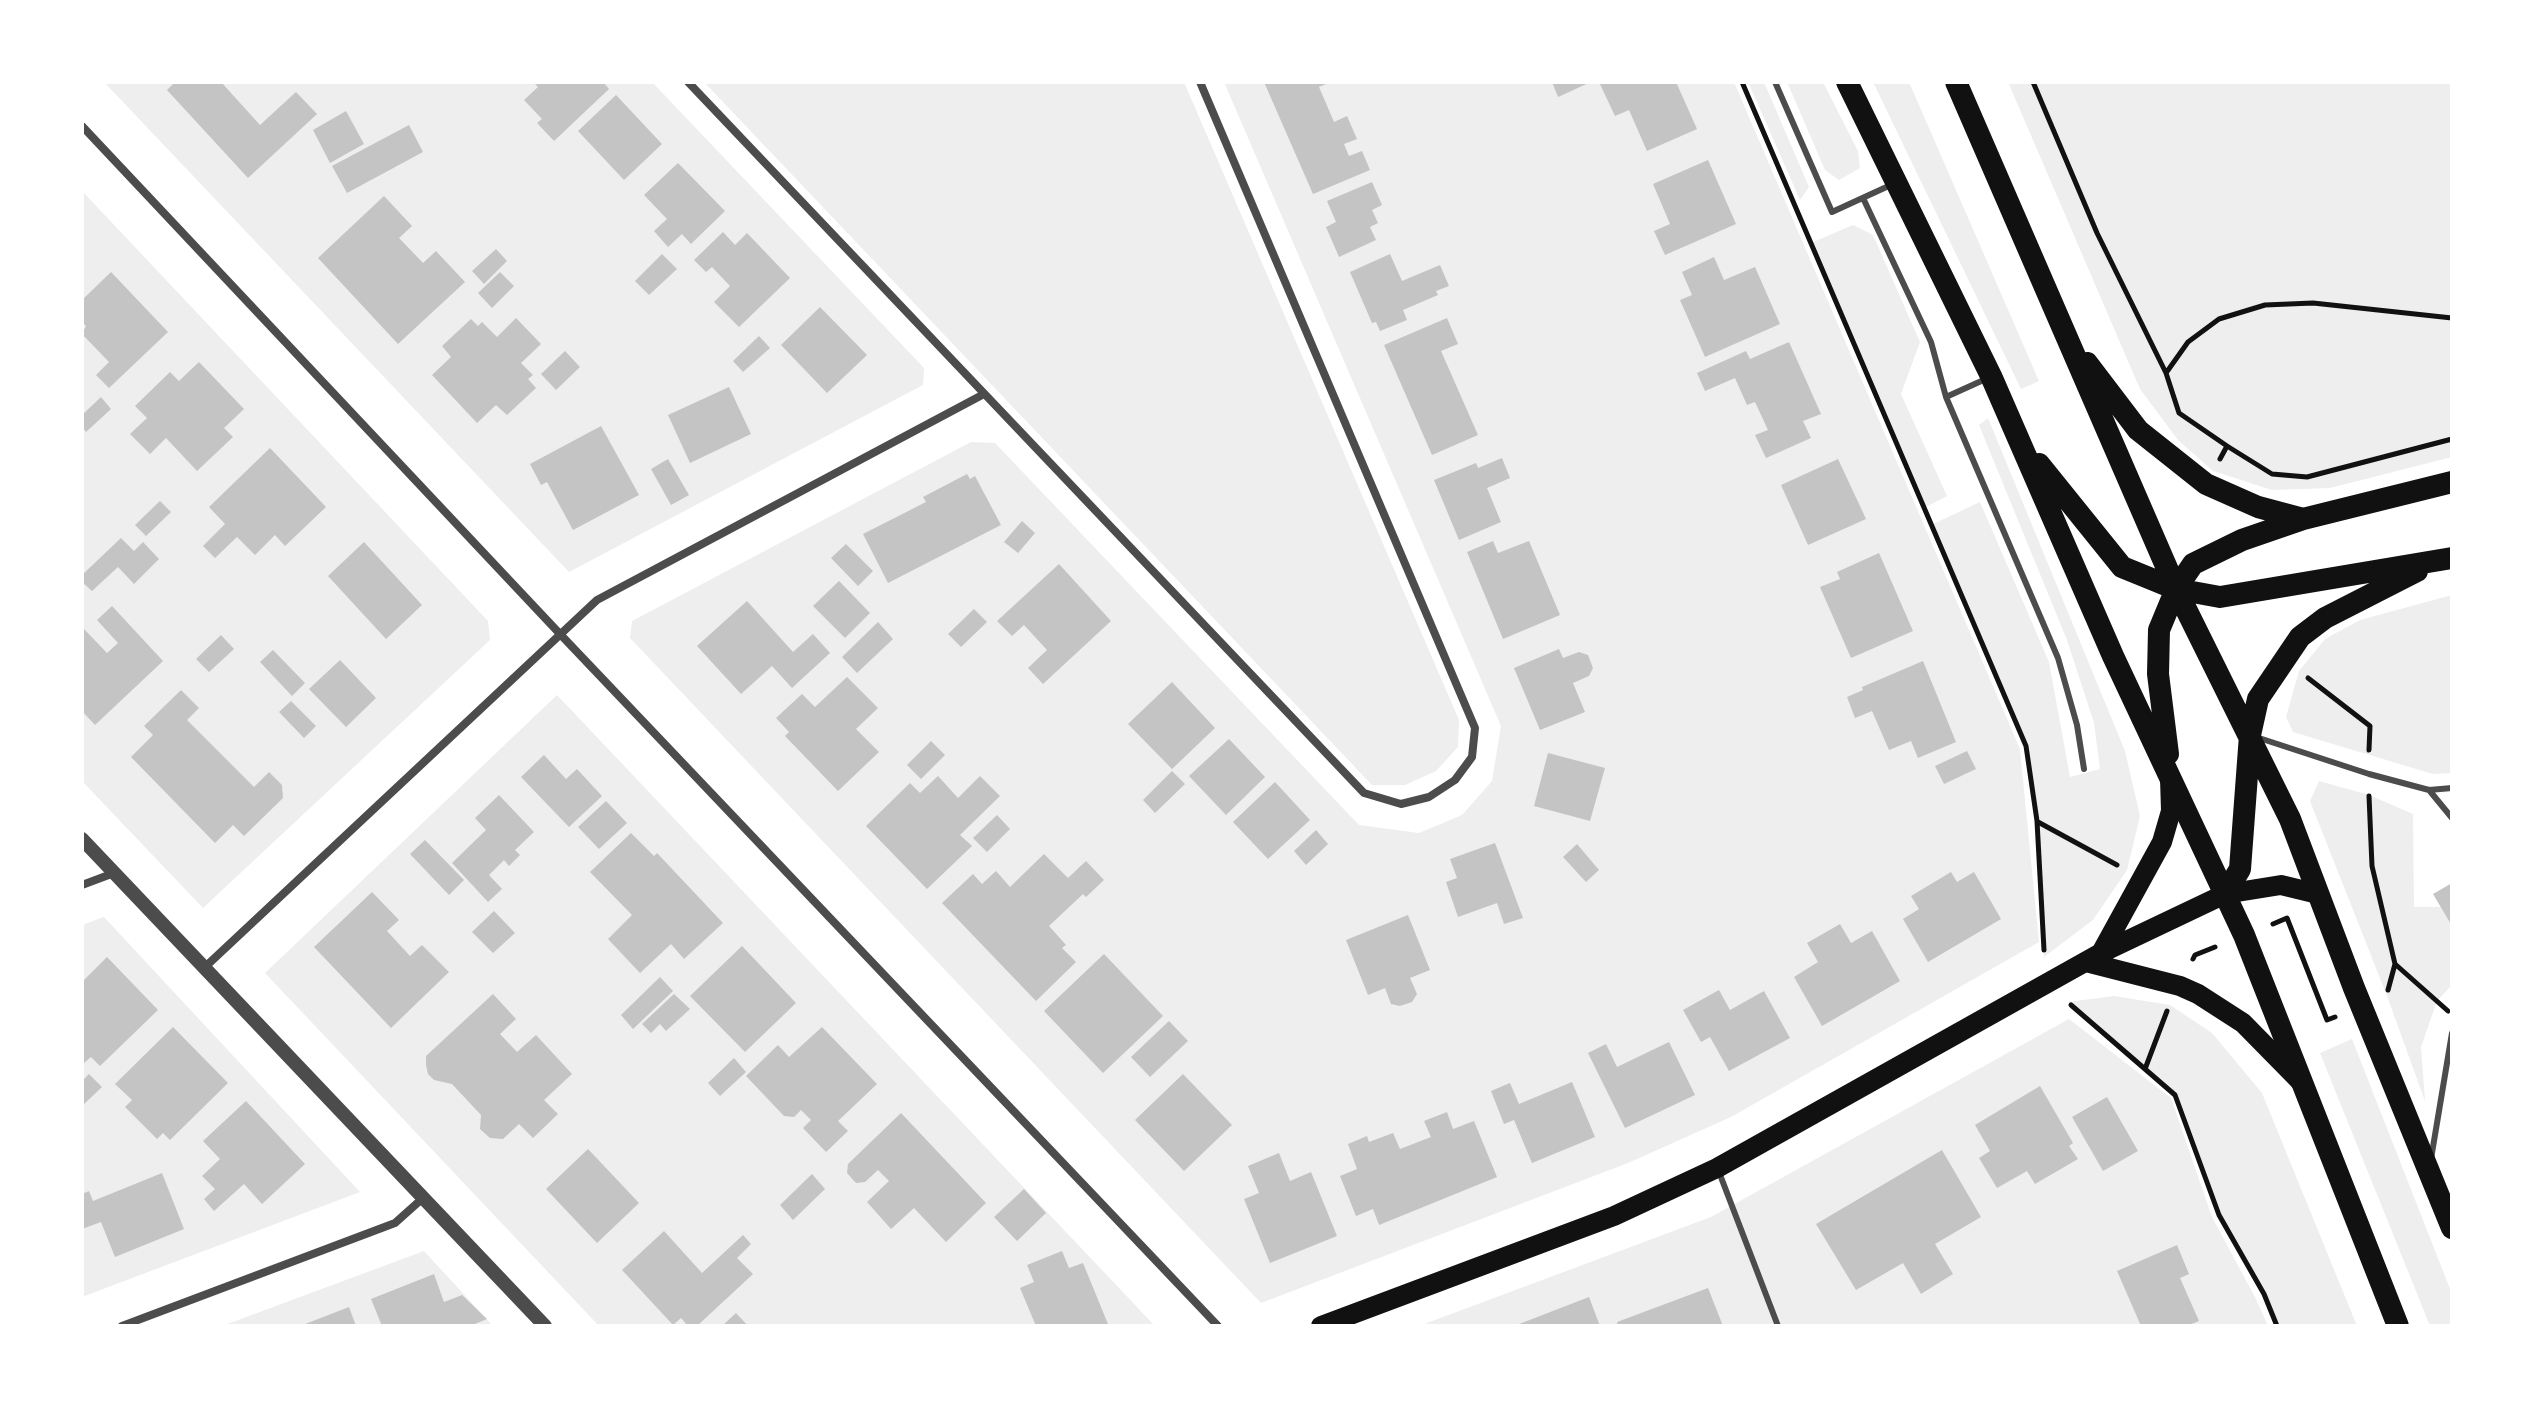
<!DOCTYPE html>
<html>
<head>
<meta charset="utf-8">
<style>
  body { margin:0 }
  #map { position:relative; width:2534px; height:1408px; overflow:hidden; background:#fff; font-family:Mulish,sans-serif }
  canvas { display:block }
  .frame { position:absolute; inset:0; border:84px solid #fff; pointer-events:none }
</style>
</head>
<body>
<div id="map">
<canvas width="2534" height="1408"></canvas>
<div class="frame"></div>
</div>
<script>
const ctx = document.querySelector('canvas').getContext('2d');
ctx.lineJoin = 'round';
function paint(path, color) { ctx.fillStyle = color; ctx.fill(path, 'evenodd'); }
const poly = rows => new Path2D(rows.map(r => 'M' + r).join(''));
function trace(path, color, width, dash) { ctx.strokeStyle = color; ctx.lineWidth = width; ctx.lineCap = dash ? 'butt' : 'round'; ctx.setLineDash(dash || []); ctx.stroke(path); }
const green = poly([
  [104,82,652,82,924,368,923,385,569,572],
  [704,82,1184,82,1459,720,1458,747,1436,771,1405,785,1372,785],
  [1224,82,1734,82,2020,749,2039,942,1731,1117,1628,1163,1261,1303,630,638,632,621,971,442,995,443,1359,825,1419,833,1462,815,1492,781,1501,726],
  [1748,82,1764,82,1809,187,1800,200],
  [1787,82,1823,82,1858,151,1860,168,1839,180,1825,170],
  [1873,82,1909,82,2039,381,2021,389],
  [2008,82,2452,82,2452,457,2330,488,2272,490,2213,471,2178,440,2140,389],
  [82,191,488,621,490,640,203,908,82,781],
  [1853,225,1873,235,1920,342,1901,394,1947,496,1924,508,1811,243],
  [1988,418,2125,751,2140,816,2127,870,2093,920,2044,957,2037,821,2026,746,1931,525,1980,502,2049,662,2070,777,2100,769,2094,723,2067,640,1979,425],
  [2452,595,2452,773,2433,774,2293,732,2286,717,2299,671,2325,639,2360,620],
  [557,695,1155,1326,599,1326,265,973],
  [2319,781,2369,795,2413,814,2414,907,2441,907,2452,926,2452,985,2437,1001,2421,1047,2425,1101,2387,996,2310,801],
  [104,917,360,1192,82,1297,82,925],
  [2114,996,2170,1005,2212,1033,2262,1093,2357,1326,2277,1326,2264,1294,2219,1215,2175,1095,2068,1002],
  [2069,1019,2171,1098,2212,1217,2256,1299,2268,1326,1419,1326,1711,1217],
  [2352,1039,2452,1294,2452,1326,2430,1326,2320,1053],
  [424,1251,493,1326,222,1326]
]);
const building = poly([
  [175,82,221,82,260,125,296,92,317,114,248,178,167,90],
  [533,82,603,82,609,89,554,141,537,123,542,119,524,100,538,87],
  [1264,82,1331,82,1319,87,1334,122,1347,116,1357,139,1344,144,1349,156,1362,151,1370,170,1313,194],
  [1552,82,1591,82,1558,97],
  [1599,82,1676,82,1697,129,1647,151,1629,110,1615,116],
  [616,95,662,144,624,180,578,131],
  [346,111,364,144,330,163,313,130],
  [409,125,423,152,347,193,332,166],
  [1708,160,1736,224,1665,255,1654,231,1670,224,1653,184],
  [678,163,725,211,691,244,682,234,668,247,654,231,667,219,644,195],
  [1372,182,1382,205,1372,210,1378,223,1370,227,1376,240,1339,257,1326,227,1336,222,1327,201],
  [384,196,412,226,399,238,423,263,436,251,465,282,398,344,318,258],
  [723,232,735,245,747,233,790,278,739,327,714,302,730,286,712,267,706,272,694,260],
  [496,249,507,261,484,284,472,271],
  [662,254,677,269,649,295,635,281],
  [1390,254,1402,281,1440,265,1449,286,1436,291,1438,295,1403,310,1407,320,1380,331,1376,322,1372,323,1350,272],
  [1714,257,1724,280,1755,267,1780,324,1705,357,1680,300,1692,295,1682,272],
  [111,272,168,332,109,388,96,375,109,362,82,334,86,326,82,322,82,300],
  [500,272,514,286,492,308,478,293],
  [820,307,867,355,827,393,781,345],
  [516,318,541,344,521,363,533,375,528,379,536,388,507,415,496,405,477,423,432,375,451,357,442,346,471,319,478,326,482,322,497,337],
  [1447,318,1458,344,1441,351,1478,435,1432,455,1384,345],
  [759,336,770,348,743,372,733,361],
  [1789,342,1821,414,1803,421,1811,438,1766,458,1755,435,1768,430,1755,402,1747,405,1735,378,1705,391,1697,373,1746,351,1750,359],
  [565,351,580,367,556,390,541,374],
  [199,362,244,409,224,428,233,437,197,471,166,438,150,454,130,434,147,418,135,406,170,372,179,381],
  [729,387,751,434,690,463,668,415],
  [101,397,111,409,86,432,82,427,82,415],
  [601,426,639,495,573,530,547,482,541,485,530,464],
  [270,448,326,507,285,546,275,535,255,555,237,537,215,558,203,546,225,524,209,507],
  [1502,458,1510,478,1487,488,1501,522,1459,540,1434,480,1476,463,1478,468],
  [668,459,689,495,671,505,651,469],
  [1838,459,1866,519,1808,545,1781,485],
  [967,474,970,479,975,476,1001,525,888,583,863,534,926,502,923,497],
  [160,501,171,512,146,536,135,525],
  [1022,521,1035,533,1018,553,1004,542],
  [121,538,134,551,143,542,159,559,134,584,118,567,92,591,82,582,82,575],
  [1493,541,1498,553,1529,541,1560,615,1503,639,1467,552],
  [364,542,422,605,386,639,328,576],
  [846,544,873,571,858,586,831,558],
  [1879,553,1913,631,1851,658,1820,587,1840,579,1837,572],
  [1059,564,1111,621,1043,684,1028,668,1047,650,1024,625,1012,636,997,621],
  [839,581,870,613,845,638,813,606],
  [747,601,793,652,813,634,830,653,792,688,772,666,741,694,697,646],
  [112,606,163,661,95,725,82,711,82,627,107,653,118,643,97,620],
  [974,609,987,622,961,647,948,634],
  [878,622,893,639,857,673,842,657],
  [221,635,234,649,209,672,196,659],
  [1559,649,1563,658,1579,652,1588,655,1593,668,1589,676,1573,683,1585,712,1540,730,1514,668],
  [273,650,305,683,292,696,260,662],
  [340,660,376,698,346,727,309,689],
  [1923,661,1956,742,1918,758,1911,741,1889,750,1872,711,1855,718,1847,697,1863,690,1862,687],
  [847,677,878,708,856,729,879,752,838,791,785,736,789,732,776,718,802,694,815,707],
  [1172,682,1215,728,1172,769,1128,724],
  [181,690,199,708,187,720,254,787,269,772,282,785,283,798,244,836,233,825,215,843,131,757,153,735,144,726],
  [291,701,316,726,304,738,279,712],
  [1229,739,1265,777,1226,815,1189,776],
  [931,741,945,755,921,779,907,765],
  [1967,751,1976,769,1944,784,1935,766],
  [1548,753,1605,768,1590,821,1534,806],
  [544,755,566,779,577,769,602,796,569,827,521,777],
  [1172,771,1185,784,1155,813,1143,800],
  [938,776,958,798,980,776,1000,796,960,835,972,846,927,889,866,826,910,783,920,793],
  [1275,782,1310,820,1268,859,1233,822],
  [499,795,534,832,515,850,520,855,509,866,504,860,489,875,502,889,488,902,452,863,486,830,475,818],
  [606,801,627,823,599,849,578,827],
  [997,815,1010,829,987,852,973,838],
  [1316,830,1328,844,1306,865,1294,851],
  [631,833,654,856,657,853,723,923,684,959,671,944,640,973,608,939,632,915,590,872],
  [425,840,464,880,449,895,410,854],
  [1495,843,1523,918,1504,924,1497,903,1458,917,1446,882,1457,878,1450,859],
  [1577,844,1599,870,1586,882,1563,857],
  [1044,854,1068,878,1086,861,1104,880,1086,897,1083,894,1049,926,1066,945,1062,948,1076,962,1036,1001,942,903,973,874,982,884,996,871,1010,887],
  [1951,872,1957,882,1974,872,2001,919,1928,962,1903,919,1919,909,1911,896],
  [2452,883,2452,926,2433,894],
  [372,892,399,920,387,931,410,956,422,945,449,972,391,1028,314,947],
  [494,911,515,933,493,953,472,932],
  [1408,915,1430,970,1410,978,1417,994,1412,1002,1400,1006,1391,1004,1385,988,1368,995,1346,940],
  [1840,924,1851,943,1872,931,1900,981,1822,1026,1794,977,1818,962,1807,943],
  [742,946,796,1003,745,1052,690,996],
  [1104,954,1163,1016,1103,1073,1044,1011],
  [107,957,158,1010,100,1066,91,1057,84,1063,82,1061,82,982],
  [660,977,673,991,633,1029,621,1015],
  [1719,990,1730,1010,1764,991,1790,1038,1729,1071,1710,1037,1701,1042,1683,1010],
  [493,994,516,1019,500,1034,517,1052,536,1035,572,1074,544,1100,558,1114,533,1138,519,1124,503,1139,490,1138,480,1129,481,1115,452,1084,434,1080,428,1074,426,1065,426,1056],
  [674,994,690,1009,666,1031,660,1024,651,1033,642,1024],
  [1169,1021,1188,1041,1150,1077,1131,1057],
  [173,1027,228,1083,170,1140,163,1133,157,1139,125,1107,132,1100,115,1084],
  [822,1027,877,1084,838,1121,848,1131,826,1152,803,1128,811,1120,801,1110,794,1117,784,1116,746,1076,778,1045,789,1057],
  [1669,1042,1695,1095,1625,1128,1588,1053,1606,1044,1617,1067],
  [734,1058,746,1072,720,1096,708,1083],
  [89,1074,102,1087,82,1106,82,1081],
  [1183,1074,1232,1125,1184,1171,1135,1120],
  [1572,1082,1595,1137,1532,1163,1514,1120,1504,1124,1491,1091,1510,1083,1519,1104],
  [2040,1086,2073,1143,2069,1146,2078,1159,2035,1184,2027,1171,1997,1188,1979,1158,1990,1151,1975,1125],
  [2107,1097,2138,1151,2103,1171,2072,1117],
  [246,1101,305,1164,262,1204,244,1184,214,1211,204,1199,215,1189,202,1176,220,1159,203,1141],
  [1447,1112,1453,1129,1474,1121,1497,1177,1379,1225,1373,1209,1356,1216,1340,1176,1357,1169,1348,1144,1367,1136,1369,1142,1393,1133,1400,1149,1431,1137,1424,1121],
  [901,1113,986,1203,946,1242,914,1208,891,1229,867,1202,889,1181,878,1170,865,1182,856,1183,847,1173,848,1164],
  [588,1149,639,1203,597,1243,546,1189],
  [1942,1150,1981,1217,1935,1244,1953,1274,1921,1294,1903,1263,1856,1290,1816,1224],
  [1279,1153,1290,1181,1311,1172,1337,1236,1270,1263,1244,1199,1259,1193,1248,1166],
  [162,1173,184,1229,115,1257,101,1222,82,1229,82,1194,89,1191,93,1201],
  [812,1174,825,1189,793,1220,780,1205],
  [1024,1189,1046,1213,1017,1241,994,1217],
  [664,1231,702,1273,743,1235,751,1244,737,1258,753,1274,697,1326,688,1326,681,1318,673,1325,622,1270],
  [2177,1245,2189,1274,2180,1278,2199,1321,2187,1326,2141,1326,2117,1271],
  [1062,1251,1069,1268,1083,1263,1108,1324,1036,1326,1020,1288,1034,1282,1027,1265],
  [434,1274,444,1302,462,1295,487,1319,470,1326,382,1326,371,1299],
  [1708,1288,1723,1326,1618,1326,1617,1322],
  [1589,1297,1600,1326,1514,1326],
  [349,1307,356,1326,300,1326],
  [736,1313,748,1326,722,1326]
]);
const path = poly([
  [1742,82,2026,746,2037,821,2044,950],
  [2033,82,2097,233,2166,373],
  [2227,446,2272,474,2307,477,2452,439],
  [2220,459,2227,446,2179,413,2166,373,2188,342,2219,319,2265,305,2313,303,2452,318],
  [2308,678,2370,726,2369,750],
  [2369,796,2372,866,2395,964,2448,1011],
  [2038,822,2117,865],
  [2273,924,2287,918,2327,1020,2335,1017],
  [2193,959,2195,955,2215,947],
  [2388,990,2395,964],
  [2071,1005,2175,1095,2219,1215,2264,1294,2277,1326],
  [2145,1069,2167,1011]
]);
const service = poly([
  [1775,82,1832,212,1893,184],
  [1863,198,1931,342,1946,397,2058,658,2077,725,2084,769],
  [1946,397,1988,378],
  [2256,737,2369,774,2429,790,2452,788],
  [2429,790,2452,818],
  [2431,1159,2452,1033],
  [1719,1172,1778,1326]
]);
const minor = poly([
  [688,82,1364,793,1401,804,1429,797,1455,780,1472,757,1475,728,1200,82],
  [82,126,560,634,1218,1326],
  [82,885,114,873],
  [204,968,597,600,984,394],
  [122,1326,395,1223,423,1198]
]);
const tertiary = poly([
  [82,839,545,1326]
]);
const primary = poly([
  [2101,953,2162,842,2171,811,2170,778],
  [2086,962,2180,986,2198,994,2243,1023,2300,1081],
  [1321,1326,1614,1216,1717,1168,2101,953,2225,894,2281,885,2318,894]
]);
const trunk = poly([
  [1847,82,1991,376,2113,656,2244,935,2398,1326],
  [1956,82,2176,589,2290,819,2354,988,2452,1228],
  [2087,363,2138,430,2206,484,2258,507,2303,519],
  [2039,464,2122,567,2176,589,2220,597,2452,558],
  [2168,754,2158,674,2159,630,2176,589,2193,564,2242,540,2303,519,2452,482],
  [2225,894,2240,869,2250,735,2258,699,2300,637,2325,618,2417,571]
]);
paint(green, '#eee');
paint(building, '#c4c4c4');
trace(path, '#111', 5);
trace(service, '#4c4c4c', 6);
trace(minor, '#4c4c4c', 8);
trace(tertiary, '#4c4c4c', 14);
trace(primary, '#111', 20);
trace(trunk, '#111', 22);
</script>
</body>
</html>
